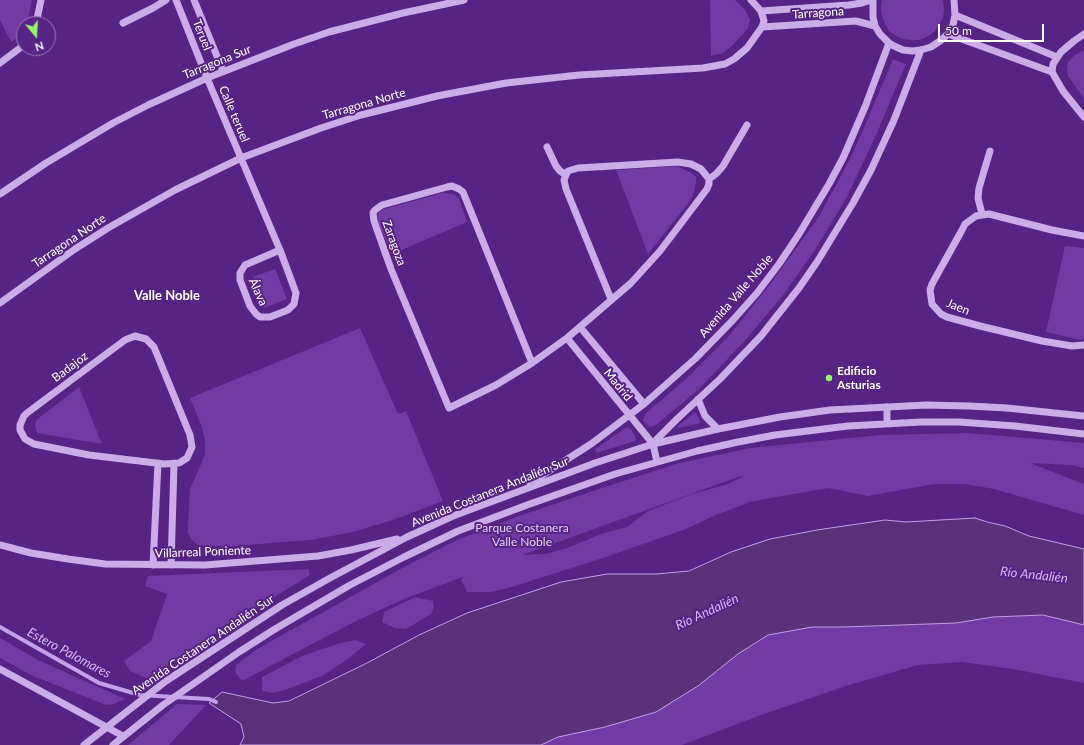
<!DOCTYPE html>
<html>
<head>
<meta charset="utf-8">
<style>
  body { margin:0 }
  #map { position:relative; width:1084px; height:745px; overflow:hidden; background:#572385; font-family:Lato,sans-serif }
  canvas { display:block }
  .north { position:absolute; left:16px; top:16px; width:40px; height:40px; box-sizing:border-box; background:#572385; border:1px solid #9a7bb6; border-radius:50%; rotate:162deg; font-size:11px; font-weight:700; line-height:16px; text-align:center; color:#fff }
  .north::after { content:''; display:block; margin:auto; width:14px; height:18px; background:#99f46e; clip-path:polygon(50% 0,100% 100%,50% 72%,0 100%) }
  .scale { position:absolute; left:938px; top:24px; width:106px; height:18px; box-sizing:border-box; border:2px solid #fff; border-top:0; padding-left:5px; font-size:12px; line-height:14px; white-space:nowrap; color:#fff; -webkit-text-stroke:3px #572385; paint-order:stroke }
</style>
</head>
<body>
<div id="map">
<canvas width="1084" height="745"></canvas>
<div class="north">N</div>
<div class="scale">50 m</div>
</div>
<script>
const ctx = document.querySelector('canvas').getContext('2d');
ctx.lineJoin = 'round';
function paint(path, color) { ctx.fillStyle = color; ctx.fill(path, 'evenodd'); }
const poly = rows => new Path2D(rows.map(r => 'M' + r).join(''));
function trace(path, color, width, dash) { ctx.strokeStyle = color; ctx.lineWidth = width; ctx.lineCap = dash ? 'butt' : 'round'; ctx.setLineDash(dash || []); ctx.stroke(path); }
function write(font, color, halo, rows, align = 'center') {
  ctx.font = font + ' Lato,sans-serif'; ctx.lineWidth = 4; ctx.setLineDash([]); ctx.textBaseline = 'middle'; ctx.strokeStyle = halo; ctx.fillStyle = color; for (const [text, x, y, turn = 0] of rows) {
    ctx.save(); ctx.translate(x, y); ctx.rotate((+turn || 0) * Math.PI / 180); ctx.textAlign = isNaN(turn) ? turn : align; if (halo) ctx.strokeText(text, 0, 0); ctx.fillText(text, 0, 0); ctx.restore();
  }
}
const green = poly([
  [0,0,32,0,27,24,24,24,24,33,11,42,0,20],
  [710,0,735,0,745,10,750,20,748,28,733,45,723,53,711,56],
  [882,0,943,0,944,10,943,18,939,25,934,32,927,37,920,40,912,40,903,39,896,36,889,31,885,24,882,16,881,8],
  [1084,50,1084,99,1068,76,1067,70,1068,62,1074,56],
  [893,59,906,64,877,133,847,197,815,250,784,294,743,343,698,390,656,425,651,427,648,426,643,421,645,414,688,377,729,336,771,283,818,218,850,159,863,130],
  [677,166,690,172,696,177,696,183,694,192,690,201,648,254,616,170],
  [443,193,454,194,459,199,467,222,392,254,378,223,378,217,379,212,384,209],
  [1065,246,1084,248,1084,338,1081,340,1046,332],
  [275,269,287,299,264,308,253,277],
  [360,328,398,414,406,411,443,501,393,520,353,532,311,540,234,546,205,546,198,545,192,540,188,533,188,525,190,489,205,455,205,440,201,425,190,398],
  [79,387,102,444,37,433,35,425,36,420],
  [695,412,701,423,678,428,678,426],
  [627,427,632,430,635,436,636,439,635,441,596,453,595,449,598,447],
  [967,433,1084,443,1084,468,1071,465,1030,463,1084,484,1084,515,994,489,965,484,934,484,868,496,829,488,776,497,750,502,716,515,686,529,606,557,515,586,491,592,467,592,461,580,465,576,404,599,356,621,242,681,235,672,236,665,257,649,404,567,457,540,519,516,608,486,679,463,750,448,881,435],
  [744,476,728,484,692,494,648,511,627,527,604,533,567,548,545,554,522,555,738,477],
  [308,569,310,575,186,652,151,680,130,671,124,661,151,641,167,594,145,586,148,576],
  [415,597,433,601,434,607,431,614,406,629,395,628,382,622,384,612],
  [1043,615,1084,625,1084,683,1013,669,962,662,918,665,846,686,761,715,682,745,541,745,558,737,605,727,656,712,738,654,768,635,812,627,844,627,956,623,993,617],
  [0,638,38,660,125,699,114,704,106,705,33,676,0,658],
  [355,640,366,644,348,659,322,676,285,690,273,693,262,691,262,677,302,656,337,644],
  [177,704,206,705,169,745,128,745]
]);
const water = poly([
  [975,518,987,522,1005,526,1029,536,1084,549,1084,625,1043,615,993,617,956,623,844,627,812,627,768,635,738,654,698,686,656,712,605,727,558,737,541,745,240,745,244,737,241,724,209,703,222,692,273,703,289,701,367,663,419,635,467,613,561,582,607,574,656,574,689,571,731,552,770,539,817,530,885,520,906,522,975,518]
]);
const stream = poly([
  [0,627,99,683,140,695,209,699,216,702]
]);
const minor = poly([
  [176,0,207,78,280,250,296,293,294,304,288,310,270,317,260,317,256,314,250,306,240,280,240,273,245,265,280,250],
  [194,0,223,71],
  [873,0,873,17,875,26,880,34,889,43,894,46,903,50,912,51,921,50,931,47,940,41,948,34,953,25,955,15,954,0],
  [761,11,849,5,862,3,871,0],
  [955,15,1057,57],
  [123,23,153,8,166,0],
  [36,24,41,0],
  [762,27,856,21,875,26],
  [948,34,1052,72,1063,91,1084,117],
  [0,63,24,45],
  [1052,72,1053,64,1061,52,1074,41,1084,34],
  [547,147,556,166,560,171,566,175],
  [709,179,716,174,723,166,747,125],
  [0,194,46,163,113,123,148,105,207,78,294,44,329,32,403,13,464,0],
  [982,214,978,198,979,188,990,151],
  [1084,236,1052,230,989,214,976,216,965,224,962,230,932,284,930,290,932,304,941,314,947,317,980,326,1042,341,1072,346,1084,345],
  [0,303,75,249,108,228,175,190,241,158,321,128,361,115,437,96,506,83,579,75,703,68,725,64,734,59,747,48,762,27,764,21,761,11,751,0],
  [580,327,644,404],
  [135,336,146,339,154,347,190,435,192,447,187,458,179,463,164,464,89,455,34,444,25,439,20,430,20,425,24,416,27,413,125,340,135,336],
  [567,338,653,444,657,462],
  [532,363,463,192,459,189,452,186,447,187,382,205,375,210,373,213,374,221,391,269,449,408,496,385,532,363,567,338,631,283,660,251,707,189,709,184,709,179,701,169,691,164,678,162,578,168,568,171,566,175,564,180,566,189,611,299],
  [698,399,705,416,718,429],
  [887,407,887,423],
  [653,443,677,419,720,379,761,336,799,288,817,262,853,203,871,170,894,120,921,50],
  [530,483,591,444,644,404,696,358,733,320,757,293,779,264,799,234,829,184,843,158,865,107,889,43],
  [0,545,31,553,68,559,105,564,205,565,318,556,351,550,397,539],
  [153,565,158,463],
  [171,565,174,464],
  [0,669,123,736],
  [84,745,166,681,282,605,330,578,407,537,453,516,595,463,653,444,718,429,780,417,830,410,926,405,969,406,1007,408,1084,416],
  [113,745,163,705,239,652,275,629,350,585,404,557,458,531,527,505,615,474,697,451,738,442,775,435,848,426,921,422,959,422,1015,426,1084,434]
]);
const markers = [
  [829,378,4,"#99f46e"]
];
const streetNames = [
  ["Tarragona",818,13,-4],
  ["Teruel",202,35,68],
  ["Tarragona Sur",217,62,-22],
  ["Tarragona Norte",364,104,-16],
  ["Calle teruel",234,114,67],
  ["Tarragona Norte",69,241,-34],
  ["Zaragoza",394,243,70],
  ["Álava",258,292,66],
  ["Avenida Valle Noble",736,296,-49],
  ["Jaen",958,307,22],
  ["Badajoz",70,367,-37],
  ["Madrid",618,385,51],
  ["Avenida Costanera Andalién Sur",490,492,-22],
  ["Villarreal Poniente",203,552,-2],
  ["Avenida Costanera Andalién Sur",203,645,-34]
];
const poiNames = [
  ["Edificio",837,371],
  ["Asturias",837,385]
];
const parkNames = [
  ["Parque Costanera",522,528],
  ["Valle Noble",522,542]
];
const neighbourhoodNames = [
  ["Valle Noble",167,296]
];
const waterNames = [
  ["Río Andalién",1034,575,6],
  ["Río Andalién",707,612,-25],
  ["Estero Palomares",69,653,28]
];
paint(green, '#713aa4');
paint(water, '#5a317a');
trace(water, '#c5a0ea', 1);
trace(stream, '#c5a0ea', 4);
trace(minor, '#cbace9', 7);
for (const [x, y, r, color] of markers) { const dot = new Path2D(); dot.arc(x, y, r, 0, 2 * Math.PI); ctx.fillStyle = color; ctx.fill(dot); trace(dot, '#572385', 1.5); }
write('12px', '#fff', '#572385', streetNames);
write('bold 12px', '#fff', '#572385', poiNames, 'left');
write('12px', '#e4d0f7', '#572385', parkNames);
write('bold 13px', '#fff', '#572385', neighbourhoodNames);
write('italic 13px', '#d5b7f0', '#572385', waterNames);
</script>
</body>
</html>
